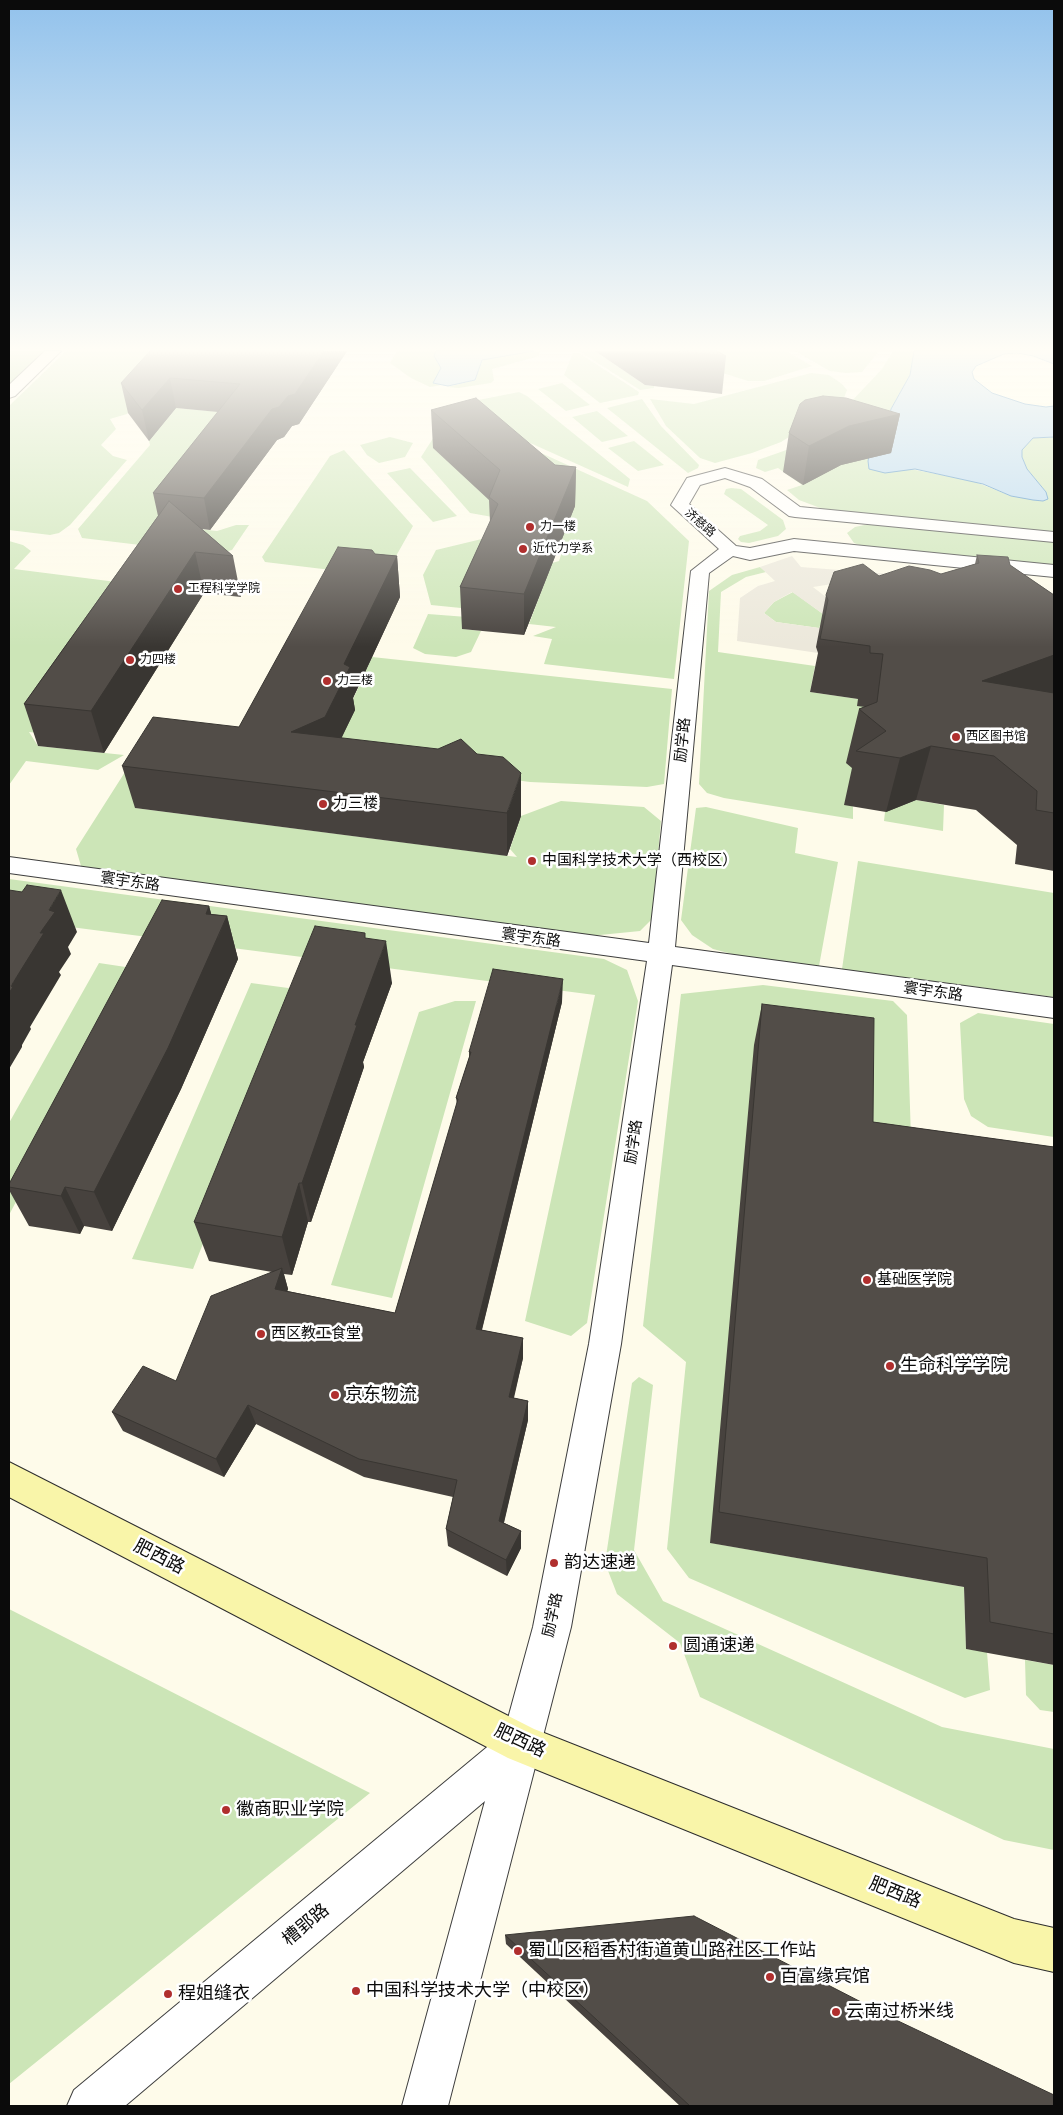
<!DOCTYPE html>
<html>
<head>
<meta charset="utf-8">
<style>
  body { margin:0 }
  #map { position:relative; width:1063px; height:2115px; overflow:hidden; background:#fefbea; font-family:"PT Serif",serif }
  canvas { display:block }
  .frame { position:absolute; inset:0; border:10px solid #0b0b0b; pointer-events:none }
</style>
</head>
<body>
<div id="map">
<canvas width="1063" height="2115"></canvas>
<div class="frame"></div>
</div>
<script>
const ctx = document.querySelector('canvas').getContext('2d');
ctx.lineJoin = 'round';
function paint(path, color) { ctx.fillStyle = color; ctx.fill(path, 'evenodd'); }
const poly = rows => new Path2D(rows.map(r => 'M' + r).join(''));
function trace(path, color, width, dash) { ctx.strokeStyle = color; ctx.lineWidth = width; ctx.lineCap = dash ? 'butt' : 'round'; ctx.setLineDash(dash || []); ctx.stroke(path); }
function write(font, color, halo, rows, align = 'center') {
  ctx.font = font + ' "PT Serif","Noto Sans SC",serif'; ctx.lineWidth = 5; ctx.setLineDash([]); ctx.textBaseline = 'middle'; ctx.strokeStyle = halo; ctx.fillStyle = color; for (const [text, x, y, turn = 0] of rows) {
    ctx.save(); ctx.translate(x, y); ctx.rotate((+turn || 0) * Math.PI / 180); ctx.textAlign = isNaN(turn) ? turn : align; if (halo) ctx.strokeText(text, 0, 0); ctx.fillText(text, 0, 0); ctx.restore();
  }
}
const green = poly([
  [66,351,178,351,179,355,127,414,110,419,116,429,101,445,113,456,127,460,70,525,59,533,50,535,9,530,9,406],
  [397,351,436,351,434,356,441,368,434,383,441,385,430,387,411,378,390,363],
  [534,351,540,351,539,356,492,369,494,380,491,383,458,388,448,387,475,380,482,360],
  [579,351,595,351,645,385,654,386,654,388,640,390],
  [653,351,786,351,812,366,764,381,748,381],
  [795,351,879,351,862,372,846,373,830,371],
  [893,351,914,351,910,375,891,409,910,469,973,481,1011,496,1043,501,1046,492,1027,469,1022,457,1022,449,1033,438,1054,437,1054,532,823,509,799,500,787,490,802,485,778,468,765,472,756,468,758,460,792,448,848,405,882,369],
  [573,353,579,353,639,392,638,395,600,403,564,375],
  [811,373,829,375,842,384,847,390,844,398,805,427,781,442,752,453,715,463,700,458,666,426,650,399,694,404],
  [562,383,590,405,566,411,538,389],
  [519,392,527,396,630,479,628,487,448,406],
  [642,399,661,426,699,465,698,468,688,473,607,408],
  [176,408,245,414,161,525,217,531,236,525,249,525,232,550,215,554,82,538,78,529,150,445,149,441],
  [597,411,628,436,602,442,572,417],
  [439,429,508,438,647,501,689,541,674,679,544,664,552,639,533,636,556,627,529,624,552,563,559,561,562,552,501,510,498,518,470,513,421,457],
  [390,437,413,443,405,457,379,463,367,455,360,445],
  [634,441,664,465,638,471,608,448],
  [344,450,413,526,387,572,364,574,265,562,262,557,330,456],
  [410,468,457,516,433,522,387,473],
  [731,488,741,489,783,520,786,529,778,536,749,543,741,542,738,539,740,536,760,531,768,525,724,494,726,489],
  [869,524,1054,542,1054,565,865,547,854,543,847,533,855,527],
  [490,537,471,609,431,605,423,575,436,550],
  [9,541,23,545,31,551,14,569,148,586,60,735,29,732,38,746,124,755,98,770,26,761,9,785],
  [760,567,766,572,746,577,721,592,718,652,815,666,810,692,858,699,870,708,860,774,850,801,853,807,853,819,724,798,707,793,699,784,709,591,732,575],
  [793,592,834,622,822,622,819,628,776,622,764,613,774,602],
  [428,614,467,617,463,629,481,631,471,652,456,657,425,654,413,648],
  [372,657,672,689,664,784,647,787,530,782,432,769,320,747,350,706],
  [132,761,135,808,517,857,510,849,521,816,561,801,644,807,661,821,652,919,640,931,590,936,81,866,76,849],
  [916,800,944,805,943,831,884,821,885,812],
  [706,807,798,828,795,853,838,862,819,966,740,956,713,949,692,935,681,920,696,808],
  [858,861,1054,893,1054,997,842,969],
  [9,879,604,959,627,970,638,1001,587,1323,571,1336,525,1321,595,995,9,919],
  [99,963,139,969,9,1215,9,1123],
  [251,983,303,990,193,1269,132,1259],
  [763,985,893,1001,907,1015,912,1169,711,1543,964,1587,966,1649,987,1652,990,1690,965,1698,689,1578,667,1549,686,1362,643,1326,681,994],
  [455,1001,476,1001,392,1298,331,1285,419,1012],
  [978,1013,1054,1024,1054,1137,988,1127,971,1116,964,1099,960,1023],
  [639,1377,653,1385,634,1550,663,1601,942,1727,1054,1749,1054,1850,1004,1840,700,1697,680,1643,617,1594,605,1563,632,1383],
  [9,1609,370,1793,9,2084],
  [1025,1660,1054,1665,1054,1712,1040,1710,1026,1695]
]);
const forest = poly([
  [9,351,47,351,9,386]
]);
const plaza = poly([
  [792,556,801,567,942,578,816,647,818,653,737,641,740,598,758,586,775,581,760,567],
  [839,583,848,614,813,587],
  [792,592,830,619,822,622,819,628,776,622,764,613,774,602]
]);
const water = poly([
  [436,351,534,351,482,360,475,380,448,386,433,383,441,368,434,356,436,351],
  [914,351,1054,351,1054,364,1033,356,1017,353,1004,354,976,366,972,372,974,379,992,393,1025,404,1046,407,1054,406,1054,437,1033,438,1022,450,1022,457,1027,469,1046,492,1048,499,1043,501,1033,500,1011,496,983,484,915,469,885,473,869,469,868,461,869,456,889,423,891,409,910,375,914,351]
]);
const minor = poly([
  [45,351,61,351,15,396,9,398,9,385,45,351],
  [725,468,762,479,800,507,1054,532,1054,542,795,517,789,516,750,487,725,478,700,485,689,504,736,546,750,548,794,539,1054,565,1054,577,794,551,750,560,733,556,709,573,675,947,1054,998,1054,1018,672,965,621,1344,571,1627,448,2106,402,2106,485,1801,125,2106,67,2106,74,2090,504,1733,533,1627,589,1344,647,961,9,873,9,857,649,943,691,571,719,549,671,505,687,478,725,468]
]);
const secondary = poly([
  [9,1462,534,1729,1014,1919,1054,1928,1054,1972,1014,1963,508,1758,9,1497,9,1462]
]);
const wall = poly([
  [347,351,299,424,292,426,284,437,277,440,210,530,202,529,233,556,241,597,204,593,104,753,38,746,24,704,158,516,153,493,218,412,176,408,149,441,128,413,121,383],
  [595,351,717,351,726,356,722,394,645,385],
  [431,410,555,465,576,467,575,506,524,635,462,629,460,587,490,522,489,500,433,448],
  [900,414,891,453,841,465,803,485,783,472,789,433],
  [375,554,397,556,400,597,353,698,355,710,341,738,521,816,507,856,135,808,122,766,239,727],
  [977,555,1010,565,1054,595,1054,871,1015,864,1017,845,976,810,916,800,886,812,844,805,852,768,846,763,859,709,865,707,857,706,858,699,810,692,818,653,816,647,826,595,879,576,941,574,975,564],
  [209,906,211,914,227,916,238,959,181,1089,112,1231,84,1226,80,1234,29,1226,9,1190,9,1184],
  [366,938,392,983,363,1062,364,1067,311,1222,308,1222,292,1275,284,1274,288,1289,287,1291,395,1313,457,1104,456,1098,469,1058,469,1052,562,1002,482,1330,523,1338,523,1358,514,1398,528,1401,528,1420,504,1523,521,1531,521,1548,507,1576,448,1546,446,1529,453,1497,364,1477,256,1424,224,1477,123,1431,112,1412,176,1381,272,1272,209,1261,194,1222],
  [762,1004,873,1122,1054,1147,1054,1665,966,1649,964,1587,710,1543,754,1045],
  [505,1935,1054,2106,680,2106,506,1944]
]);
const shadedWall = poly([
  [324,351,347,351,299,424,292,426,284,437,277,440,210,530,204,498,272,409],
  [170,378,176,408,149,441,142,410],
  [900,414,891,453,841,465,803,485,809,446,849,426],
  [576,467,575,506,524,635,524,594],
  [195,552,204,593,104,753,91,711],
  [397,556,400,597,353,698,355,710,331,760,291,732,344,664],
  [1054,655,1054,701,982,681],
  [931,746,916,800,886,812,900,758],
  [521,773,521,816,507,856,507,813],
  [61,890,77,932,68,947,71,954,59,972,61,975,30,1027,31,1029,22,1045,22,1047,9,1069,9,993,11,986,40,933,49,910],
  [209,906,218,938,227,916,238,959,181,1089,112,1231,94,1192,206,914],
  [386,941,392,983,363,1062,364,1067,311,1222,302,1183,355,1025],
  [563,979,562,1002,477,1349,476,1329],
  [299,1183,308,1222,292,1275,282,1237],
  [65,1187,84,1226,80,1234,61,1196],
  [282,1268,288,1289,281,1310,275,1289],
  [523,1338,523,1358,509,1416,509,1397],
  [528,1401,528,1420,500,1538,499,1521],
  [248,1405,256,1424,224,1477,216,1459],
  [521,1531,521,1548,507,1576,506,1560]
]);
const building = poly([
  [150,351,324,351,295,394,288,396,279,407,272,409,204,498,153,493,240,384,170,378,142,410,121,383,150,351],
  [680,351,717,351,726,356,680,351],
  [823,396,846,398,900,414,849,426,809,446,789,433,800,404,805,400,823,396],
  [476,398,555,465,576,467,524,594,460,587,498,504,489,497,500,470,431,410,476,398],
  [169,501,233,556,195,552,91,711,24,704,169,501],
  [338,547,372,550,375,554,397,556,344,664,350,667,325,717,291,732,438,749,461,739,477,754,503,757,521,773,507,813,122,766,153,717,239,727,338,547],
  [977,555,1008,557,1010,565,1054,595,1054,655,982,681,1054,693,1054,813,1036,810,1037,791,994,756,931,746,900,758,856,751,886,731,859,709,877,702,883,654,870,653,870,646,820,639,828,600,826,595,834,572,863,564,879,576,909,566,930,570,941,574,979,563,977,555],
  [27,885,61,890,49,910,55,912,40,933,44,933,11,986,13,987,9,993,9,890,22,892,27,885],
  [162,900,209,906,206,914,227,916,168,1048,94,1192,65,1187,61,1196,9,1187,9,1184,162,900],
  [315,926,365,933,365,938,386,941,355,1025,357,1025,302,1183,299,1183,282,1237,194,1222,315,926],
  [493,969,563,979,476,1329,523,1338,509,1397,528,1401,499,1521,521,1531,506,1560,446,1529,457,1480,359,1459,248,1405,216,1459,112,1412,143,1366,176,1381,211,1296,282,1268,275,1289,395,1313,458,1099,456,1098,471,1052,469,1052,493,969],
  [762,1004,874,1018,873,1122,1054,1147,1054,1634,990,1622,987,1558,719,1512,762,1004],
  [694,1916,896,2020,1054,2095,1054,2106,690,2106,505,1935,694,1916]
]);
const markers = [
  [530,527,5,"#b02f2e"],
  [523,549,5,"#b02f2e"],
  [178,589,5,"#b02f2e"],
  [130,660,5,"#b02f2e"],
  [327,681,5,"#b02f2e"],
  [956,737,5,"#b02f2e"],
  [323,804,5,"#b02f2e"],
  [532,861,5,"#b02f2e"],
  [867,1280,5,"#b02f2e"],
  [261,1334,5,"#b02f2e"],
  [890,1366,5,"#b02f2e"],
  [335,1395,5,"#b02f2e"],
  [554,1563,5,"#b02f2e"],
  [673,1646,5,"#b02f2e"],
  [226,1810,5,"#b02f2e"],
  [518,1951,5,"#b02f2e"],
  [770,1977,5,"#b02f2e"],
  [356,1991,5,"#b02f2e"],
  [168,1994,5,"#b02f2e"],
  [836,2012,5,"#b02f2e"]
];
const farStreetnames = [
  ["济慈路",700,523,41]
];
const farPoinames = [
  ["力一楼",540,527],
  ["近代力学系",533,549],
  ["工程科学学院",188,589],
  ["力四楼",140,660],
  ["力二楼",337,681],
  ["西区图书馆",966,737]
];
const streetNames = [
  ["励学路",683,740,-84],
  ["寰宇东路",130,882,8],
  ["寰宇东路",531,938,8],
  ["寰宇东路",933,992,8],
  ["励学路",634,1142,-82],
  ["励学路",553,1615,-78]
];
const poiNames = [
  ["力三楼",333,804],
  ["中国科学技术大学（西校区）",542,861],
  ["基础医学院",877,1280],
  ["西区教工食堂",271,1334]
];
const nearPoinames = [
  ["生命科学学院",900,1366],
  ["京东物流",345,1395],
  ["韵达速递",564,1563],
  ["圆通速递",683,1646],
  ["徽商职业学院",236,1810],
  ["蜀山区稻香村街道黄山路社区工作站",528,1951],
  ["百富缘宾馆",780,1977],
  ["中国科学技术大学（中校区）",366,1991],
  ["程姐缝衣",178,1994],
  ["云南过桥米线",846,2012]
];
const nearStreetnames = [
  ["肥西路",159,1557,27],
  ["肥西路",520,1741,25],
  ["肥西路",895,1893,22],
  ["槽郢路",306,1925,-40]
];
paint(green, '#cce5b7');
paint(forest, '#afd497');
paint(plaza, '#ece8db');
paint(water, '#b2d6f1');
trace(water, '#3f87c3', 1);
trace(minor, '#3e3e3e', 2);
trace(secondary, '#2d2d2d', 2);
paint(minor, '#fff');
paint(secondary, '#f9f5a9');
paint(wall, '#47423e');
paint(shadedWall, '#393632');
paint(building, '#524d48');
trace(building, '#393632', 1);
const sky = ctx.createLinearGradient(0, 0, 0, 647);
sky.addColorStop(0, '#92c2ec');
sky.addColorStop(0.54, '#fffdf6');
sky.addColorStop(1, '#fffdf600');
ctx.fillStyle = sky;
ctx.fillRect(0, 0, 1063, 647);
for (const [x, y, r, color] of markers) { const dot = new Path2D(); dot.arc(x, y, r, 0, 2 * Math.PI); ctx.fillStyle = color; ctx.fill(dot); trace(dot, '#fff', 2); }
write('12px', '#0b0b0b', '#fff', farStreetnames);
write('12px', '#0b0b0b', '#fff', farPoinames, 'left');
write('15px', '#0b0b0b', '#fff', streetNames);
write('15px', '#0b0b0b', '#fff', poiNames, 'left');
write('18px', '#0b0b0b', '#fff', nearPoinames, 'left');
write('18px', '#0b0b0b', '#fff', nearStreetnames);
</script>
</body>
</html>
